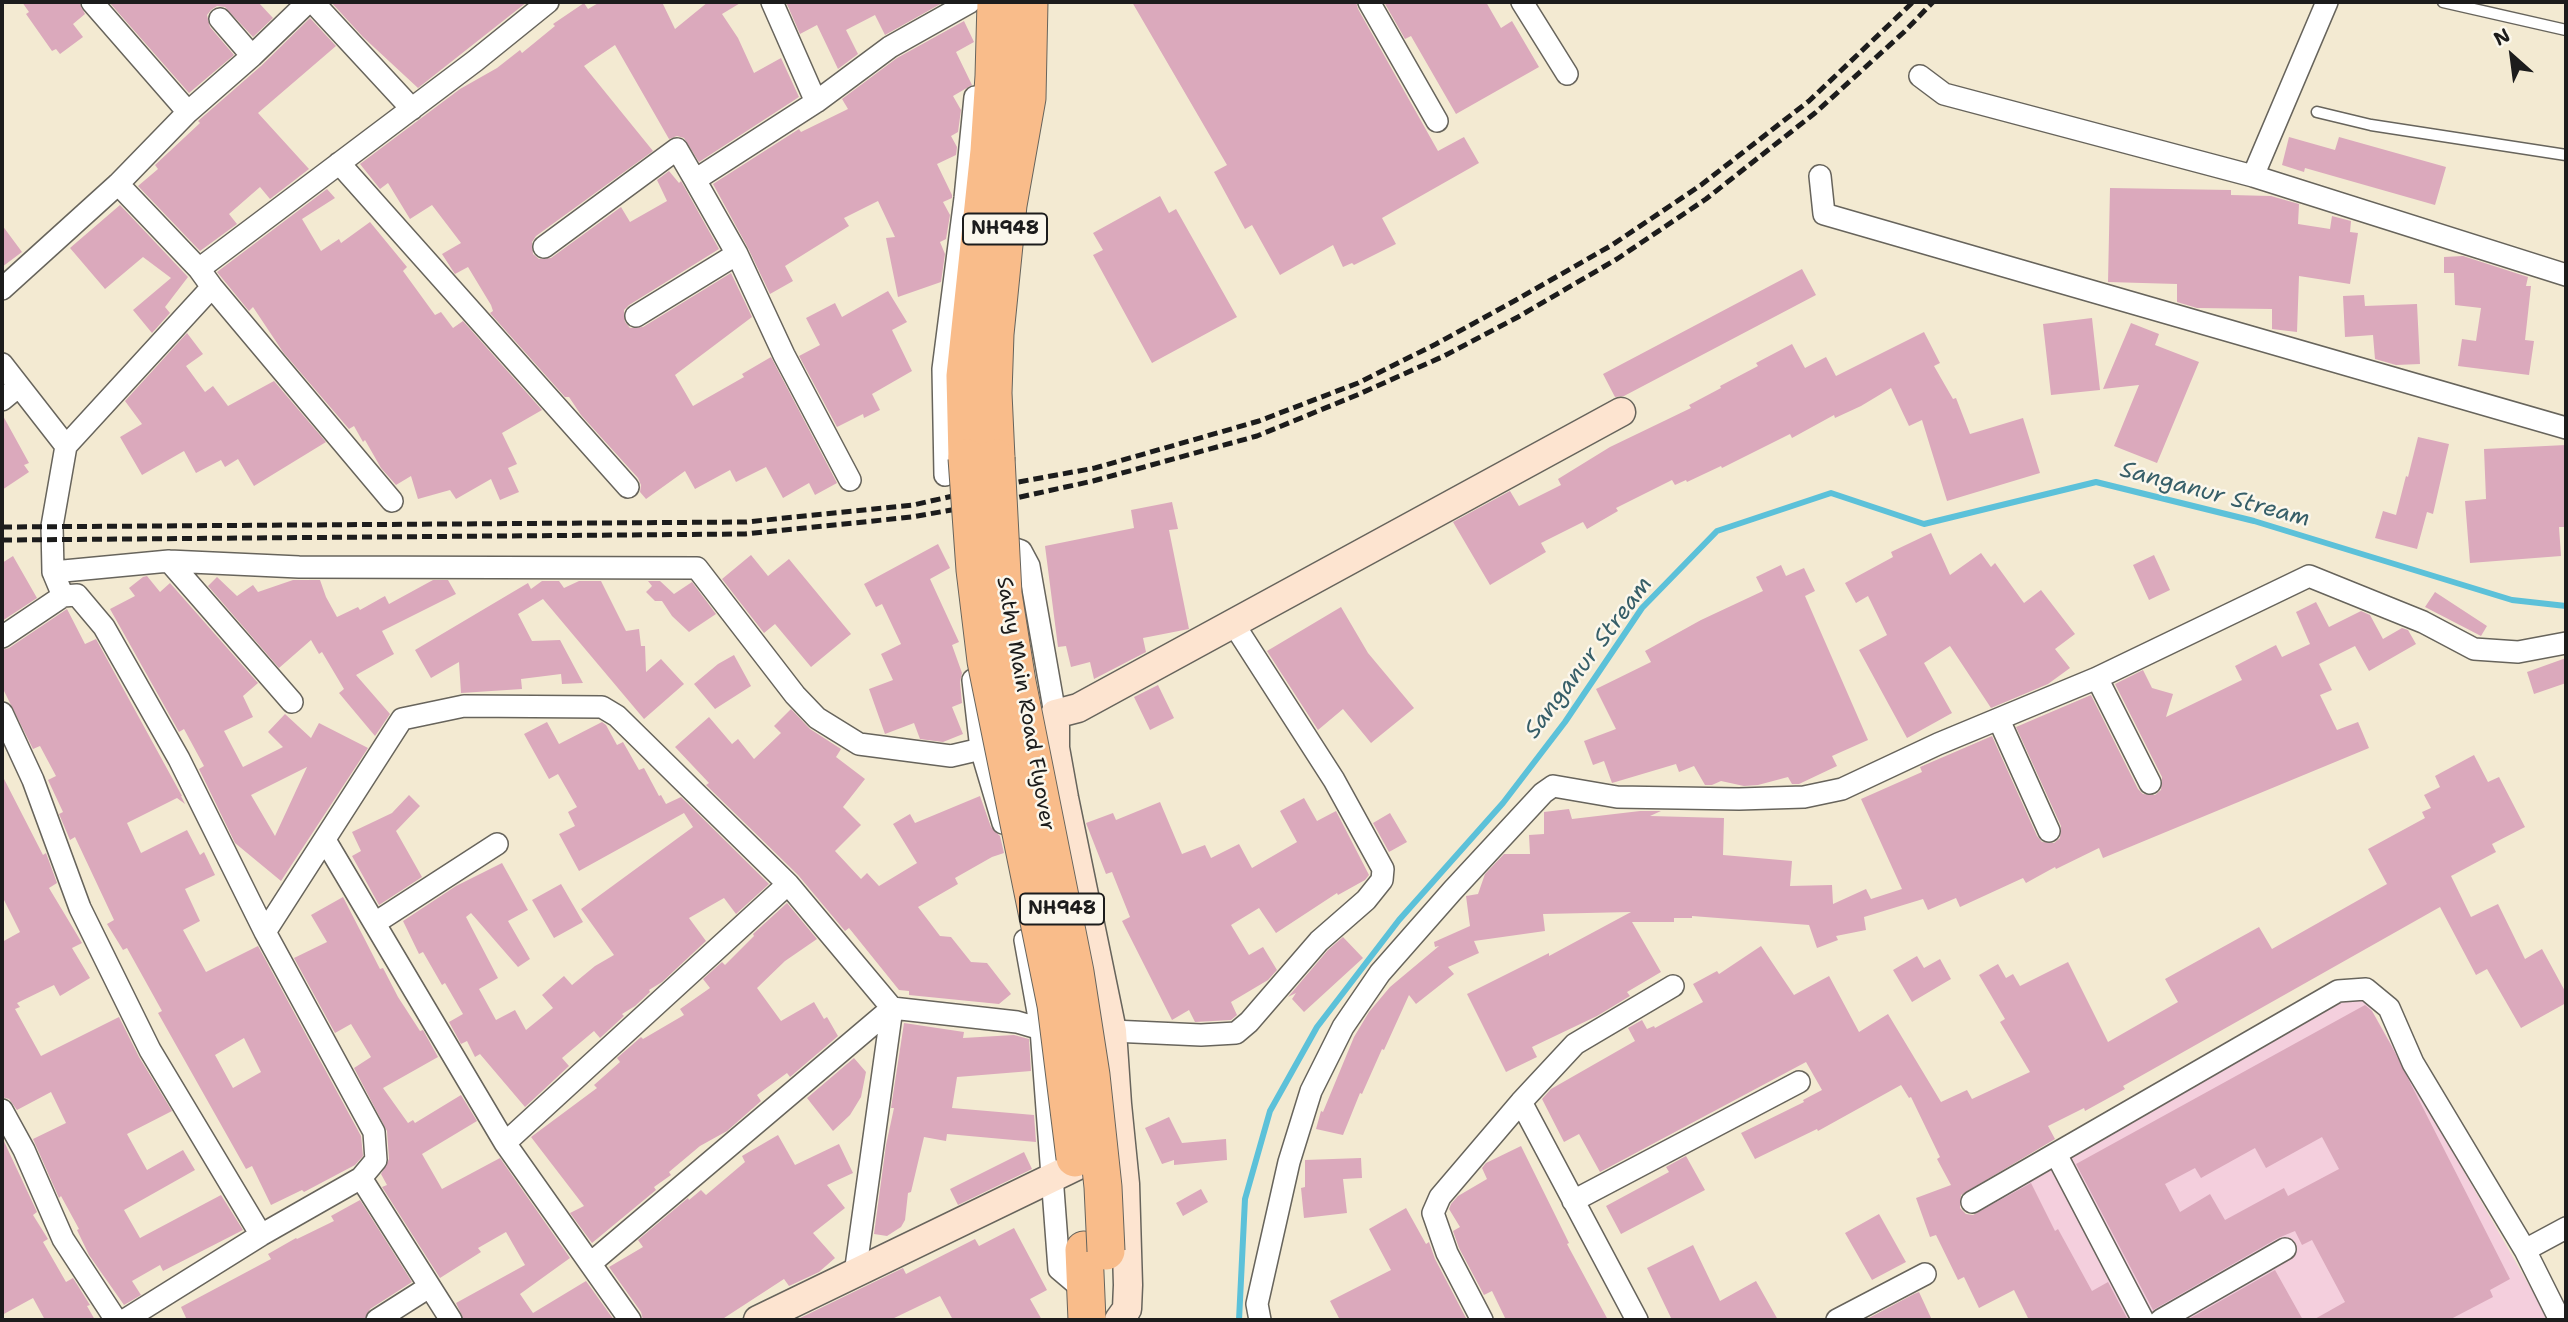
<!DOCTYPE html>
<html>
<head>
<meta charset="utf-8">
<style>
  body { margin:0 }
  #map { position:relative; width:2568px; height:1322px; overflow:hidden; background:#f3ead2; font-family:"Shantell Sans",sans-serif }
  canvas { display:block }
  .frame { position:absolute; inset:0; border:4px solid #1c1c1c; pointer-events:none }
  .north { position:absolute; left:2477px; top:21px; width:70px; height:70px; -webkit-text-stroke:5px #fbf7ec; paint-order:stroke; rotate:332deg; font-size:19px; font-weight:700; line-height:28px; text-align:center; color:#1c1c1c }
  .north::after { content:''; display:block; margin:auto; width:24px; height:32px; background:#1c1c1c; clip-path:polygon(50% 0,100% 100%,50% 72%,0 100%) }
</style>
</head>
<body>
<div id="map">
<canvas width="2568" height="1322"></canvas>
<div class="frame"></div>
<div class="north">N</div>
</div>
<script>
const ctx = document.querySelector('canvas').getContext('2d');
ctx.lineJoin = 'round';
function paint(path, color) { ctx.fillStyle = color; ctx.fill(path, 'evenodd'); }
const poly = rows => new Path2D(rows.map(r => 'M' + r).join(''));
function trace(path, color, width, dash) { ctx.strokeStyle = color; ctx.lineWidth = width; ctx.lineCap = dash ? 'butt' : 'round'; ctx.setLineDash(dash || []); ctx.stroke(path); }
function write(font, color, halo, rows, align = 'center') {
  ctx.font = font + ' "Shantell Sans",sans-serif'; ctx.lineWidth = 5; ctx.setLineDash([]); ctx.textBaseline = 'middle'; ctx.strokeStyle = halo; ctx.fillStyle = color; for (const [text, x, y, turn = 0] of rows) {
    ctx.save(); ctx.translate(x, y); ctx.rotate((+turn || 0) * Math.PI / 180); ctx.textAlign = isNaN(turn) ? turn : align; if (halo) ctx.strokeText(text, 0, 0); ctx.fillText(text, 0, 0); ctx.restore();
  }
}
const built = poly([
  [2355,981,2549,1320,2047,1320,1976,1198]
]);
const stream = poly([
  [1239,1320,1245,1199,1270,1111,1317,1027,1399,920,1503,803,1565,722,1642,608,1717,531,1831,493,1924,524,2096,482,2254,521,2512,600,2566,606]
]);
const building = poly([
  [22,2,79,2,85,14,73,24,83,37,60,54,56,49,52,51,26,14,29,12],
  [109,2,258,2,273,18,253,37,225,7,217,6,211,10,207,15,210,27,234,55,189,93],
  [331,2,527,2,418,88,363,37],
  [600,2,662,2,675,29,708,2,742,2,722,14,738,38,754,73,781,58,799,97,699,162,684,138,677,136,669,139,615,45,584,66,653,151,536,236,532,242,533,254,539,259,551,258,621,207,630,222,667,201,657,180,669,171,679,183,681,181,719,249,629,305,624,310,625,322,630,328,643,327,731,273,752,317,675,375,693,406,744,377,742,374,771,357,837,483,815,495,809,483,783,498,766,467,736,482,730,470,695,489,685,471,646,499,640,492,641,485,638,478,581,415,569,397,565,397,490,313,493,311,491,305,468,267,455,274,451,268,442,254,461,243,432,205,410,219,388,183,380,189,360,164,460,89,497,68,520,50,522,53,555,26,553,24,584,3,588,9],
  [786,2,944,2,885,35,875,15,846,30,858,54,838,69,817,25,800,34],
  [1132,2,1356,2,1358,9,1438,151,1464,137,1479,163,1382,218,1396,244,1354,265,1352,263,1343,267,1333,245,1280,275,1252,225,1245,229,1214,172,1227,165],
  [1384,2,1486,2,1501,28,1512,21,1539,67,1456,114,1411,36,1405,39],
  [310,18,336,46,258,113,309,169,270,199,260,187,229,214,237,224,200,251,138,186,158,169,155,165,200,123,198,121,261,66],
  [964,21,974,42,956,52,972,85,953,96,961,110,958,132,951,136,957,147,956,155,937,164,952,195,952,198,943,202,950,215,946,239,940,242,945,254,941,282,898,297,886,238,895,237,878,201,844,218,849,226,785,266,793,281,770,294,748,248,713,184,799,129,801,132,848,109,842,99,897,58],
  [2289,137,2335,150,2339,137,2446,167,2435,205,2305,168,2304,172,2282,165],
  [2110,188,2231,190,2231,195,2271,196,2299,204,2298,224,2330,229,2332,216,2351,221,2350,232,2358,233,2350,284,2299,276,2297,332,2272,329,2272,309,2197,308,2177,302,2177,284,2108,282],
  [327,189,335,198,302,219,321,251,339,239,341,243,370,222,407,267,403,271,435,315,441,312,453,328,463,321,542,410,502,433,517,464,508,468,519,492,500,500,491,479,456,499,450,490,418,499,411,476,396,485,381,468,365,440,363,442,354,426,349,429,283,352,253,307,249,311,217,272],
  [1160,196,1169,213,1176,209,1237,317,1152,363,1093,255,1103,250,1093,233],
  [120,205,188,277,165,307,170,313,152,333,133,310,171,278,143,257,105,289,70,248],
  [2,225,22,252,2,267],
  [2463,256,2528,277,2526,286,2531,286,2525,340,2534,341,2529,375,2458,366,2462,339,2476,341,2481,308,2455,305,2454,273,2444,273,2444,257],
  [1802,269,1816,295,1624,396,1615,397,1603,374],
  [888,291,907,322,892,330,912,371,872,394,880,410,864,418,863,414,837,427,799,356,820,345,806,318,835,303,842,317],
  [2364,295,2365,306,2417,304,2420,364,2396,365,2375,359,2373,335,2345,337,2343,296],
  [2092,318,2100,390,2051,395,2043,324],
  [2131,323,2159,334,2155,345,2199,362,2157,463,2114,446,2139,385,2103,389],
  [1924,332,1940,363,1934,366,1953,399,1956,398,1970,434,2023,418,2040,473,1947,501,1922,420,1909,426,1891,388,1861,406,1835,418,1834,415,1792,438,1790,434,1722,468,1721,466,1687,482,1686,480,1675,485,1672,480,1616,508,1618,511,1587,529,1583,522,1541,543,1546,552,1490,585,1453,522,1510,491,1519,506,1561,485,1558,479,1610,447,1691,408,1689,405,1721,388,1720,386,1758,366,1756,363,1792,344,1805,368,1826,357,1836,376],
  [187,333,203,354,186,366,205,392,213,386,228,406,274,381,326,442,254,486,238,459,225,467,221,460,196,473,184,451,142,475,120,437,142,424,125,401],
  [2,414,29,463,24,465,29,472,2,490],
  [2418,437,2449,444,2433,514,2427,512,2417,549,2375,538,2383,511,2396,515,2406,476,2408,477],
  [2566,445,2566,527,2559,527,2561,556,2470,563,2465,501,2486,499,2484,449],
  [1172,502,1178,529,1169,530,1189,629,1143,638,1146,652,1094,679,1090,662,1071,667,1066,646,1058,647,1045,546,1134,528,1131,510],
  [1931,533,1950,575,1981,553,1991,567,1995,563,2024,603,2041,590,2075,634,2055,649,2070,668,2048,684,1991,708,1950,646,1924,663,1952,713,1907,738,1859,650,1887,635,1868,596,1856,603,1845,583,1893,557,1891,552],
  [938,544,950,568,930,579,959,642,952,645,962,673,960,682,962,703,952,707,963,734,943,742,920,739,914,723,885,734,869,689,893,680,881,654,901,644,882,604,876,607,864,584],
  [751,555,768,576,789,559,851,634,811,667,775,624,764,633,722,579],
  [2154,555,2170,590,2149,600,2133,565],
  [13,556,37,598,2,621,2,563],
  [1781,565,1786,576,1804,568,1815,591,1805,596,1868,740,1832,756,1837,766,1799,784,1792,784,1788,777,1758,785,1744,786,1721,781,1712,785,1705,785,1694,766,1679,772,1676,764,1612,783,1604,761,1593,765,1584,741,1616,729,1596,689,1651,662,1645,651,1701,620,1763,591,1756,577],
  [147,576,160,592,170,583,258,683,243,696,253,717,224,731,243,767,283,747,268,732,285,714,311,738,319,723,368,748,281,881,235,843,199,769,204,766,184,729,179,732,110,609,135,596,129,588,143,577],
  [307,767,275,836,251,795],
  [217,577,237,596,253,585,258,592,293,580,320,580,326,597,337,617,358,607,360,610,385,596,389,604,433,580,448,580,456,594,382,631,394,654,356,675,390,714,375,736,339,693,344,689,322,652,319,654,311,640,279,668,208,586],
  [542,581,559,581,564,588,579,581,601,581,626,631,639,629,641,646,645,646,646,672,661,659,684,684,644,719,543,599,518,614,532,641,560,640,583,683,562,684,561,674,521,679,522,689,461,693,459,662,431,678,415,650,528,583,531,589],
  [648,581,660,581,674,594,692,582,716,614,689,632,672,616,662,601,655,601,646,592,652,586],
  [2435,592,2487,626,2481,636,2425,607],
  [2316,602,2329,627,2361,611,2370,615,2383,639,2402,628,2408,630,2416,644,2369,671,2355,646,2319,664,2332,690,2320,695,2337,730,2358,722,2369,748,2103,858,2099,848,2056,869,2055,867,2026,883,2023,878,1960,907,1956,898,1928,910,1923,899,1864,917,1866,930,1836,936,1838,940,1817,948,1809,925,1692,916,1692,918,1674,918,1674,922,1632,922,1661,972,1627,992,1630,996,1597,1016,1532,1047,1537,1057,1506,1072,1467,994,1549,953,1549,956,1631,912,1543,914,1545,931,1474,941,1479,953,1448,967,1454,974,1416,1004,1409,995,1384,1050,1382,1049,1362,1094,1360,1093,1343,1135,1316,1129,1321,1111,1323,1112,1354,1037,1369,1012,1390,987,1439,946,1435,947,1434,942,1470,926,1466,896,1478,894,1485,874,1504,854,1530,854,1529,835,1544,834,1544,812,1569,809,1572,819,1640,811,1661,811,1650,816,1724,818,1723,855,1792,861,1790,886,1832,885,1833,904,1866,889,1871,899,1902,889,1861,799,1922,772,1920,767,1992,736,2037,836,2042,842,2054,843,2060,838,2061,826,2016,727,2091,695,2138,789,2143,794,2155,795,2161,790,2162,777,2115,684,2143,670,2152,688,2173,694,2166,717,2242,680,2235,666,2276,645,2282,657,2310,644,2296,612],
  [1341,607,1368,653,1414,708,1371,743,1343,709,1318,730,1267,651],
  [67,609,85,644,96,639,182,796,181,796,185,804,177,798,127,823,141,853,187,830,200,855,204,852,215,875,185,889,200,921,183,930,206,972,258,946,361,1136,363,1156,355,1165,304,1192,302,1190,271,1205,252,1166,246,1169,158,1013,162,1011,127,948,123,950,107,924,114,920,75,837,70,840,59,814,63,812,48,780,56,776,40,746,33,749,2,687,2,650,9,648],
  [244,1038,261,1072,233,1088,215,1055],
  [734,655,751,686,715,709,694,684,718,664],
  [2566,658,2566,683,2534,694,2527,672],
  [1158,685,1174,718,1150,730,1134,697],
  [791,709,810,729,841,749,836,757,865,779,843,807,861,825,835,851,861,879,867,873,879,886,917,863,893,824,910,814,915,823,980,796,991,827,1000,836,1004,853,992,857,955,878,958,884,918,907,940,936,951,937,971,962,987,963,1011,994,999,1004,909,995,909,991,899,990,849,928,845,931,798,875,706,785,709,783,675,747,709,717,732,744,738,739,754,759,781,733,774,726],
  [547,722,559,744,602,722,606,725,617,745,623,742,639,770,644,768,659,796,661,795,666,804,681,797,769,884,736,914,724,898,689,918,706,941,662,982,649,990,650,992,635,1006,622,1014,624,1016,600,1038,594,1031,562,1058,569,1066,525,1107,480,1054,475,1057,467,1041,461,1044,449,1022,463,1014,445,983,442,985,423,952,419,954,403,921,456,886,502,863,528,910,508,921,530,959,518,967,471,913,466,917,498,978,479,989,496,1020,515,1010,526,1030,553,1008,542,995,564,976,572,985,595,966,614,955,581,909,693,827,684,813,579,871,559,834,575,826,568,812,577,807,558,774,549,779,524,734],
  [2474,755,2488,782,2499,777,2525,827,2492,844,2496,852,2451,876,2471,917,2498,904,2525,959,2542,949,2566,993,2566,1003,2521,1028,2487,969,2476,975,2440,907,2123,1086,2125,1089,2085,1111,2084,1108,2048,1126,2055,1139,1961,1195,1960,1208,1966,1214,1973,1215,2031,1183,2055,1231,2058,1229,2092,1291,2108,1282,2128,1320,2029,1320,2014,1290,1979,1308,1964,1277,1958,1280,1936,1235,1930,1237,1916,1198,1951,1185,1937,1159,1940,1157,1911,1097,1909,1098,1901,1085,1818,1131,1817,1129,1755,1159,1741,1133,1804,1102,1803,1100,1822,1090,1806,1062,1600,1172,1579,1134,1564,1142,1542,1099,1551,1089,1635,1041,1628,1028,1642,1020,1647,1029,1654,1026,1655,1028,1703,1002,1693,984,1717,971,1719,974,1761,946,1794,995,1829,976,1859,1032,1888,1014,1941,1102,1967,1090,1972,1099,2030,1072,2000,1022,2005,1019,1979,975,1998,964,2006,978,2013,974,2020,986,2068,962,2108,1042,2178,1002,2165,979,2259,927,2272,949,2387,884,2368,849,2425,818,2422,812,2431,808,2424,795,2440,787,2435,776],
  [2,775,43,855,46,853,57,883,49,888,82,943,72,948,90,978,60,996,54,985,17,1003,20,1007,15,1009,41,1056,119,1017,139,1057,172,1111,127,1134,147,1170,183,1150,195,1170,124,1210,140,1238,221,1195,243,1230,163,1271,160,1265,132,1281,141,1295,124,1305,89,1255,77,1230,79,1229,61,1196,59,1198,33,1139,66,1123,51,1092,17,1110,9,1099,2,1097,2,942,20,932,2,896],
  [409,795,420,806,396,831,422,877,379,905,352,856,361,851,352,832,392,813],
  [1304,798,1317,821,1336,811,1369,875,1365,880,1338,895,1337,893,1276,933,1259,908,1231,925,1249,955,1263,947,1277,970,1268,980,1231,1002,1237,1015,1231,1020,1195,1022,1189,1010,1172,1020,1122,921,1130,917,1112,872,1106,874,1086,823,1113,813,1116,820,1160,802,1182,854,1205,845,1211,858,1239,844,1252,868,1297,842,1280,811],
  [1390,813,1407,842,1389,852,1373,823],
  [561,884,583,922,554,938,532,900],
  [343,897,380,969,383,968,398,997,420,1031,423,1030,438,1057,383,1088,408,1123,413,1120,415,1123,461,1095,477,1121,422,1154,442,1189,500,1158,570,1258,520,1294,533,1313,586,1281,614,1320,464,1320,456,1303,525,1265,506,1232,478,1248,481,1252,440,1278,382,1187,387,1185,381,1174,389,1159,387,1131,354,1068,371,1057,351,1024,335,1033,294,958,327,942,311,915],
  [787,903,817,939,785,961,757,988,781,1021,814,1002,824,1019,827,1017,838,1036,790,1077,787,1073,757,1095,761,1101,727,1131,700,1146,669,1172,671,1175,654,1187,656,1190,592,1243,570,1213,584,1206,531,1137,597,1088,594,1085,620,1062,617,1058,641,1037,643,1039,684,1015,680,1009,710,988,703,979,722,962,725,965,754,936,753,934],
  [1343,937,1363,958,1304,1012,1292,999,1296,993,1288,997,1328,950],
  [1917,956,1924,968,1940,959,1951,979,1912,1002,1893,970],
  [2365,1005,2372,1011,2391,1045,2510,1279,2490,1290,2493,1297,2449,1320,2313,1320,2345,1302,2312,1240,2302,1245,2295,1231,2278,1238,2153,1310,2076,1164],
  [2322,1137,2339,1169,2288,1196,2284,1188,2225,1220,2210,1194,2180,1212,2165,1184,2195,1168,2201,1178,2255,1148,2266,1168],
  [904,1023,964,1032,963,1038,1014,1035,1029,1039,1031,1071,957,1077,952,1108,1034,1115,1036,1142,947,1134,946,1141,924,1137,911,1192,908,1193,905,1220,901,1227,887,1236,874,1234,886,1145,894,1108,891,1108],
  [854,1058,866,1072,861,1097,850,1115,833,1131,807,1098],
  [1169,1117,1182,1143,1226,1139,1227,1160,1174,1165,1174,1160,1162,1164,1145,1128],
  [778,1135,795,1165,839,1144,853,1173,827,1185,845,1208,813,1233,835,1258,819,1272,789,1286,784,1279,721,1320,643,1320,641,1312,609,1267,643,1247,638,1240,688,1198,689,1200,701,1190,706,1195,745,1162,742,1156],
  [2,1137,37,1212,33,1215,48,1239,43,1242,66,1282,73,1278,90,1305,87,1306,95,1320,45,1320,33,1298,2,1315],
  [1521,1146,1569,1243,1567,1244,1608,1320,1506,1320,1492,1291,1484,1295,1459,1248,1453,1231,1460,1227,1449,1209,1451,1204,1458,1196,1487,1179,1482,1168,1486,1163],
  [1024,1152,1032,1169,958,1205,950,1189],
  [1686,1156,1705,1190,1621,1234,1606,1206,1669,1172,1666,1167],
  [1361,1158,1362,1178,1343,1179,1347,1213,1304,1218,1301,1188,1305,1187,1305,1160],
  [1201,1189,1208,1202,1183,1216,1176,1203],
  [360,1200,412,1282,370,1309,364,1320,187,1320,181,1307,271,1259,268,1254,296,1238,297,1239,334,1221,331,1216],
  [1406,1208,1426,1244,1429,1242,1435,1259,1467,1320,1340,1320,1330,1301,1391,1270,1369,1229],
  [1879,1214,1906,1262,1872,1280,1845,1233],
  [1014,1228,1047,1290,1030,1299,1042,1320,953,1320,940,1296,890,1320,796,1320,903,1268,906,1274,975,1239,979,1246],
  [1693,1245,1720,1301,1756,1281,1778,1320,1672,1320,1647,1268],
  [2275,1270,2303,1320,2187,1320],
  [1919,1292,1932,1320,1865,1320,1914,1294]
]);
const lane = poly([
  [2443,2,2566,30],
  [2317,112,2371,125,2566,155]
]);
const street = poly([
  [92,2,188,112],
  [313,2,412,109],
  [772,2,816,102],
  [1369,2,1437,121],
  [1522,2,1567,74],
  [220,19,252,56],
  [1920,76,1944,94,2253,176,2566,275],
  [339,163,628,487],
  [1820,176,1824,214,2566,428],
  [2253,176,2327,2],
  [695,180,737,254,784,355,850,480],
  [118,184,199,269],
  [544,247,677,149,695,180,816,102,890,47,970,2],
  [2,289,118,184,188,112,252,56,308,2],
  [636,316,737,254],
  [2,364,66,446,52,526,53,572,63,596,2,637],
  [2,400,19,386],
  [66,446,212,287],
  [945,475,943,369,965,198,975,97],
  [392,501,212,287,199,269,475,61,548,2],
  [991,551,1012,548,1021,551,1029,566,1055,714],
  [169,561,292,702],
  [53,572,169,561,299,567,697,568,795,695,817,718,859,744,951,756,981,749],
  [63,596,77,595,104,627,179,759,265,932,374,1132,376,1160,361,1178,261,1235,125,1320],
  [2097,678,2150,783],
  [973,680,981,749,1003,823],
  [2,713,33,780,80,908,150,1050,261,1235],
  [1999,720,2049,831],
  [325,840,505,1143,630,1320],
  [375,923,497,844],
  [265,932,402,719,464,706,602,707,617,716,788,884,892,1008,1017,1022,1041,1029],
  [1025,940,1041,1029,1059,1269,1085,1291],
  [1112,1031,1201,1035,1236,1033,1249,1022,1319,941,1366,900,1382,880,1383,869,1334,780,1233,623],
  [1521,1102,1637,1320],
  [2,1110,24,1150,63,1239,116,1320],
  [505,1143,788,884],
  [2056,1154,2143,1320],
  [361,1178,451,1320],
  [1573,1201,1799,1082],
  [1972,1202,2338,991,2366,989,2389,1008,2413,1063,2525,1250,2560,1320],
  [2525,1250,2566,1228],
  [591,1263,892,1008],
  [855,1274,892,1008],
  [377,1320,429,1287],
  [1260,1320,1257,1304,1289,1162,1311,1091,1343,1027,1380,973,1453,890,1543,793,1553,786,1617,797,1739,799,1804,797,1842,789,1938,744,2097,678,2309,576,2423,622,2474,649,2518,652,2566,643],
  [1482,1320,1447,1253,1433,1213,1440,1197,1521,1102,1575,1044,1673,986],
  [1837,1320,1925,1274],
  [2161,1320,2285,1249]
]);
const secondary = poly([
  [758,1320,1099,1155],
  [1119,1320,1127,1309,1128,1285,1125,1184,1117,1104,1112,1031,1064,798,1055,748,1055,714,1078,708,1621,412]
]);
const highway = poly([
  [967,458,965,376,989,151,994,76,996,2],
  [996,458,993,393,995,334,1008,205,1027,98,1029,2],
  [1084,1250,1087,1320]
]);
const rail = poly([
  [2,527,746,522,913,505,1002,485,1095,468,1259,421,1358,383,1436,344,1516,300,1612,245,1701,185,1809,101,1913,2],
  [2,540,745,534,912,517,1002,501,1093,481,1257,436,1357,395,1444,356,1518,317,1617,259,1706,199,1815,113,1904,32,1933,2]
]);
const highwayBridge = poly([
  [967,458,975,570,986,661,1056,1005,1075,1158],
  [996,458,1003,594,1017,682,1075,972,1091,1075,1103,1187,1106,1251]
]);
const shields = [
  [1005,229,84],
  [1062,909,84]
];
const shieldNames = [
  ["NH948",1005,229],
  ["NH948",1062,909]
];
const streetNames = [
  ["Sathy Main Road Flyover",1025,704,80]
];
const waterNames = [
  ["Sanganur Stream",2215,495,15],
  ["Sanganur Stream",1589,658,-53]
];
paint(built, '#f4cfdd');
trace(stream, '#5cc1d9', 6);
paint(building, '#dba9bc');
trace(lane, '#67645c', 13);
trace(street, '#67645c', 24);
trace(secondary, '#67645c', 31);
trace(highway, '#67645c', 39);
trace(lane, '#fff', 10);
trace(street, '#fff', 21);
trace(secondary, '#fde4d0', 28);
trace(highway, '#f9bc8a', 37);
trace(rail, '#1c1c1c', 5, [10, 5]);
trace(highwayBridge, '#67645c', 39, []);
trace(highwayBridge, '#f9bc8a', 37);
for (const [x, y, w] of shields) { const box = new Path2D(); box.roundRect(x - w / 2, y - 15.5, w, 31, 5); ctx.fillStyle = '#fbf7ec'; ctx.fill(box); trace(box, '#1c1c1c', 2); }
write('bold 19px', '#1c1c1c', null, shieldNames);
write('21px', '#1c1c1c', '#fbf7ec', streetNames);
write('italic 23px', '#365e68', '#fbf7ec', waterNames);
</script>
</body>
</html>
